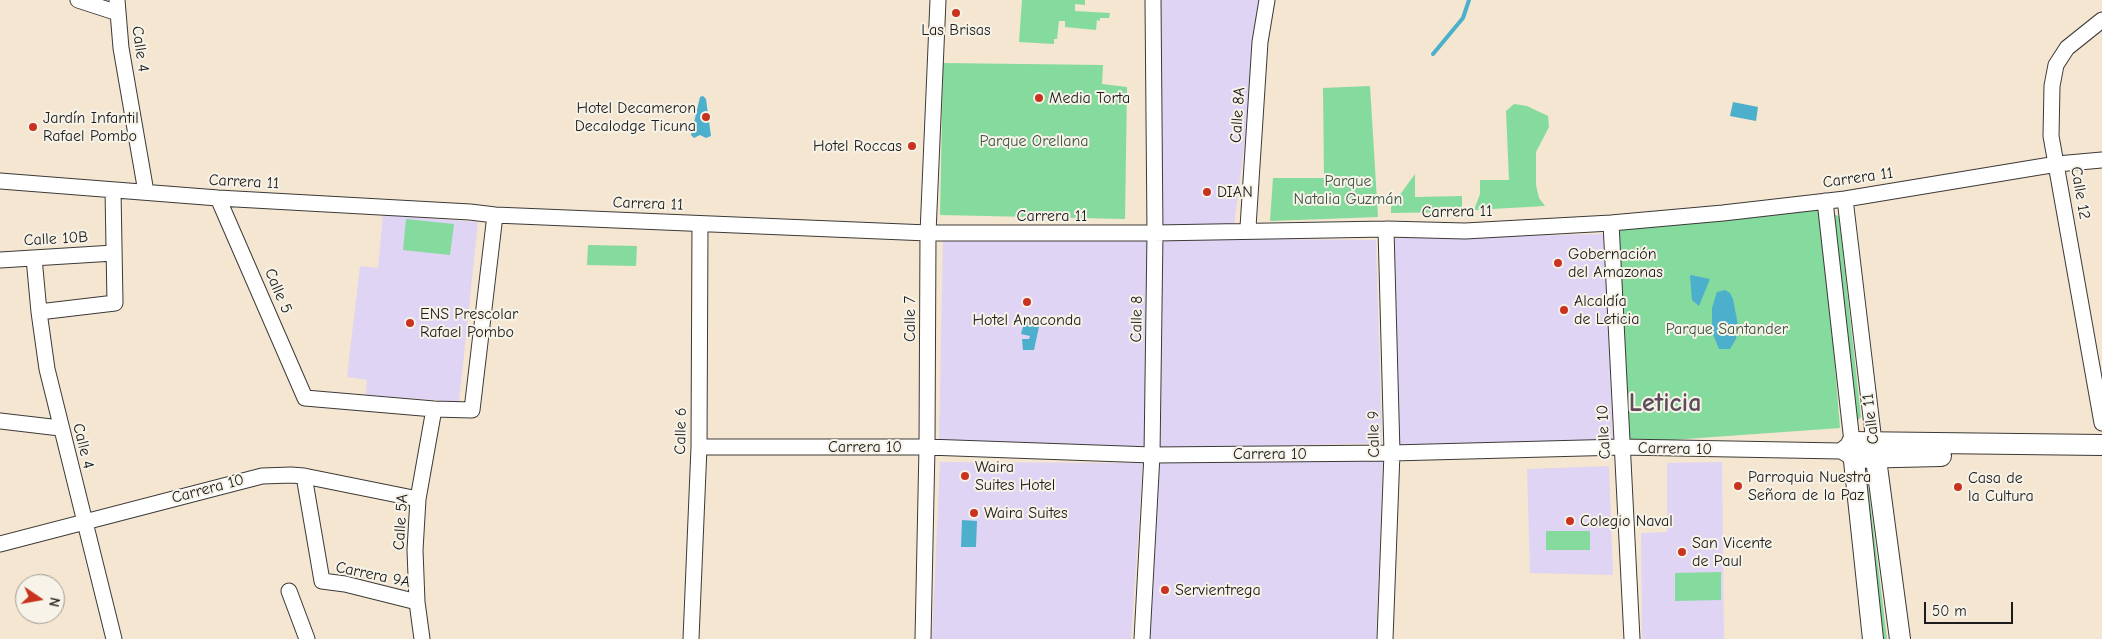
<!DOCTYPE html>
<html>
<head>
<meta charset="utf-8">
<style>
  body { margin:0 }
  #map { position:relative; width:2102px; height:639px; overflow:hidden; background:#f4e6d0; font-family:"Comic Neue",sans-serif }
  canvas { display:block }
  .north { position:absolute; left:15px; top:574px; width:50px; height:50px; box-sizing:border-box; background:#f7f3e8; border:1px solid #9f9d96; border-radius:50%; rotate:102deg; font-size:14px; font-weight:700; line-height:20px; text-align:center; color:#1c1c1c }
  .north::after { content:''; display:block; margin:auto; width:18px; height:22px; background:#c8321e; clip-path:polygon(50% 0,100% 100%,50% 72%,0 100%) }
  .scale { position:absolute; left:1924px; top:602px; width:89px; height:22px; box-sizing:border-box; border:2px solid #1c1c1c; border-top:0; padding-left:6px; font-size:15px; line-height:18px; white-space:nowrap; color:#1c1c1c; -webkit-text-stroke:4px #f7f3e8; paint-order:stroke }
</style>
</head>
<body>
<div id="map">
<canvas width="2102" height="639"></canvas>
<div class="north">N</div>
<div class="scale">50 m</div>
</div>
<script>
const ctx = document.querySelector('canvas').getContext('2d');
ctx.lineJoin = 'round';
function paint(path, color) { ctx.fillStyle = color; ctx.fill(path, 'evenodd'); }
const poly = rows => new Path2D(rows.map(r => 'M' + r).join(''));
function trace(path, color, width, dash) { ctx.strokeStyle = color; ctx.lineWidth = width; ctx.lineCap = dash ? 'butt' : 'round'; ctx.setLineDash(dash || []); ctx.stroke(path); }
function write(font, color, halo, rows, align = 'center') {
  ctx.font = font + ' "Comic Neue",sans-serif'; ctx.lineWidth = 4; ctx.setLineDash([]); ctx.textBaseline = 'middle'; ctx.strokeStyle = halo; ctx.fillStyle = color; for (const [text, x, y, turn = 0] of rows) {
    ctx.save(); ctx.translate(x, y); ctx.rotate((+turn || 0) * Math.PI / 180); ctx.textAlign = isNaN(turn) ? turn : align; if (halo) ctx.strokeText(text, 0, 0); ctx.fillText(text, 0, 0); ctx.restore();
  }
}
const built = poly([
  [1156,0,1263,0,1234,226,1159,228],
  [383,215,478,222,459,402,366,395,367,380,347,377,360,266,378,268],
  [1604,234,1613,439,1397,446,1391,238],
  [1150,237,1145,448,939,442,943,238],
  [1159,238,1376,240,1382,443,1159,449],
  [1157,460,1383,461,1376,639,1150,639],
  [940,462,1143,463,1131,639,932,639],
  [1722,462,1724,639,1642,639,1641,533,1667,532,1667,463],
  [1609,466,1613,575,1530,573,1527,469]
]);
const green = poly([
  [1022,0,1085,0,1085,5,1075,4,1075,11,1110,13,1109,18,1100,18,1100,21,1097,20,1096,30,1065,27,1065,21,1059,21,1057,39,1054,39,1054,44,1019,42],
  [943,63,1103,65,1102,84,1127,87,1125,219,940,215],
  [1370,86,1378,217,1270,221,1273,178,1324,178,1323,88],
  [1514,104,1527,106,1548,116,1549,127,1536,152,1536,185,1539,198,1545,206,1474,210,1480,194,1480,180,1509,180,1506,111],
  [1415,174,1415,197,1462,196,1462,212,1391,213,1391,207],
  [1822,205,1840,428,1629,443,1616,227],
  [1835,215,1839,216,1861,417,1857,421,1834,216],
  [406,219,454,224,450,255,403,250],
  [588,245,637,246,636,266,587,265],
  [1864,472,1867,476,1887,639,1880,639],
  [1546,531,1590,531,1590,550,1546,550],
  [1721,572,1721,600,1675,601,1675,573]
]);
const water = poly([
  [703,96,706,99,711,136,706,138,700,135,694,138,691,135,700,97],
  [1733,102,1758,107,1756,121,1730,116],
  [1691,275,1710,279,1699,306,1692,300,1690,276],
  [1725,290,1730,293,1733,299,1738,325,1736,339,1730,349,1719,349,1712,332,1712,308,1717,292],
  [1026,316,1039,320,1040,322,1034,350,1023,350,1022,339,1029,339,1030,336,1021,334],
  [962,520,977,521,976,547,961,547]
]);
const stream = poly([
  [1433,54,1463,18,1469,0]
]);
const minor = poly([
  [78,0,118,13],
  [117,0,121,48,146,192],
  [2102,20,2067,48,2056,65,2052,86,2051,136,2102,423],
  [0,181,218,198,470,212,495,215,928,233,1155,233,1386,229,1465,231,1611,223,1723,213,1845,199,2057,164,2102,160],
  [218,198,305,398,434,409,472,410,495,215],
  [1845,199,1874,442],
  [1825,201,1852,442,1843,449],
  [1611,223,1632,639],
  [1245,231,1248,227,1260,42,1267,0],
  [34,258,39,312,47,369,114,639],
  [0,260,114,253],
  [39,312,115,303,113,190],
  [0,421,60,428],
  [699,447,927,447,1152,455,1392,453,1622,447,1841,451,1853,458],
  [304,476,322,581,345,584,417,602],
  [0,544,262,476,291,475,304,476,418,499],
  [289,591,307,639],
  [422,639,417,602,415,550,418,499,434,409],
  [691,639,699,447,700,224],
  [923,639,927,447,928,233,938,0],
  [1142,639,1152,455,1155,233,1153,0],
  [1385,639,1392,453,1386,229]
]);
const major = poly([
  [1874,444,1900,639],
  [1853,458,1941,456],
  [1873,639,1852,442,2102,445]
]);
const markers = [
  [956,13,5,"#c8321e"],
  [1039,98,5,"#c8321e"],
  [706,117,5,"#c8321e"],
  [33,127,5,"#c8321e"],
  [912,146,5,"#c8321e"],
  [1207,192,5,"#c8321e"],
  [1558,263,5,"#c8321e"],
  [1027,302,5,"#c8321e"],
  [1564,310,5,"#c8321e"],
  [410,323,5,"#c8321e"],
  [965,476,5,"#c8321e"],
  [1738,486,5,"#c8321e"],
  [1958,487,5,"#c8321e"],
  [974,513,5,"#c8321e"],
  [1570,521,5,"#c8321e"],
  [1682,552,5,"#c8321e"],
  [1165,590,5,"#c8321e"]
];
const poiNames = [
  ["Las Brisas",956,30,"center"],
  ["Media Torta",1049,98],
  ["Hotel Decameron",696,108,"right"],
  ["Decalodge Ticuna",696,126,"right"],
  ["Jardín Infantil",43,118],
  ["Rafael Pombo",43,136],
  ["Hotel Roccas",902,146,"right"],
  ["DIAN",1217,192],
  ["Gobernación",1568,254],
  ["del Amazonas",1568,272],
  ["Alcaldía",1574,301],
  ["de Leticia",1574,319],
  ["ENS Prescolar",420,314],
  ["Rafael Pombo",420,332],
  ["Hotel Anaconda",1027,320,"center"],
  ["Waira",975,467],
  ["Suites Hotel",975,485],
  ["Parroquia Nuestra",1748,477],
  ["Señora de la Paz",1748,495],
  ["Casa de",1968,478],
  ["la Cultura",1968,496],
  ["Waira Suites",984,513],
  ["Colegio Naval",1580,521],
  ["San Vicente",1692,543],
  ["de Paul",1692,561],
  ["Servientrega",1175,590]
];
const streetNames = [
  ["Calle 4",140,49,82],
  ["Calle 8A",1238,115,-86],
  ["Carrera 11",1858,178,-8],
  ["Carrera 11",244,182,3],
  ["Calle 12",2080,193,80],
  ["Carrera 11",648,204,2],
  ["Carrera 11",1457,212,-1],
  ["Carrera 11",1052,216],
  ["Calle 10B",56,239,-3],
  ["Calle 5",278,291,67],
  ["Calle 7",910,319,-90],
  ["Calle 8",1137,319,-89],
  ["Calle 11",1871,419,-97],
  ["Calle 6",681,431,-89],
  ["Calle 10",1604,432,-93],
  ["Calle 9",1374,434,-91],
  ["Calle 4",83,446,76],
  ["Carrera 10",865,447],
  ["Carrera 10",1675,449,1],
  ["Carrera 10",1270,454],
  ["Carrera 10",208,489,-15],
  ["Calle 5A",401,522,-86],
  ["Carrera 9A",373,575,12]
];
const parkNames = [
  ["Parque Orellana",1034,141],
  ["Parque",1348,181],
  ["Natalia Guzmán",1348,199],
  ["Parque Santander",1727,329]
];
const townNames = [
  ["Leticia",1665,404]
];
paint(built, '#e0d4f4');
paint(green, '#85da9e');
paint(water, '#4cafcb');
trace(stream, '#4cafcb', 4);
trace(minor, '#3c3a37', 17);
trace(major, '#3c3a37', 22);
trace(minor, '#fff', 15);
trace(major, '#fff', 20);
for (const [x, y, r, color] of markers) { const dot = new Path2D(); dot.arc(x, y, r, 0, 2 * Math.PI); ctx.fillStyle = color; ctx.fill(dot); trace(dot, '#f7f3e8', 2); }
write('16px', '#1c1c1c', '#f7f3e8', poiNames, 'left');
write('16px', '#1c1c1c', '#f7f3e8', streetNames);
write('16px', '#3c5543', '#f7f3e8', parkNames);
write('bold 26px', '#5d4b5a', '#f7f3e8', townNames);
</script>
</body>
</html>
